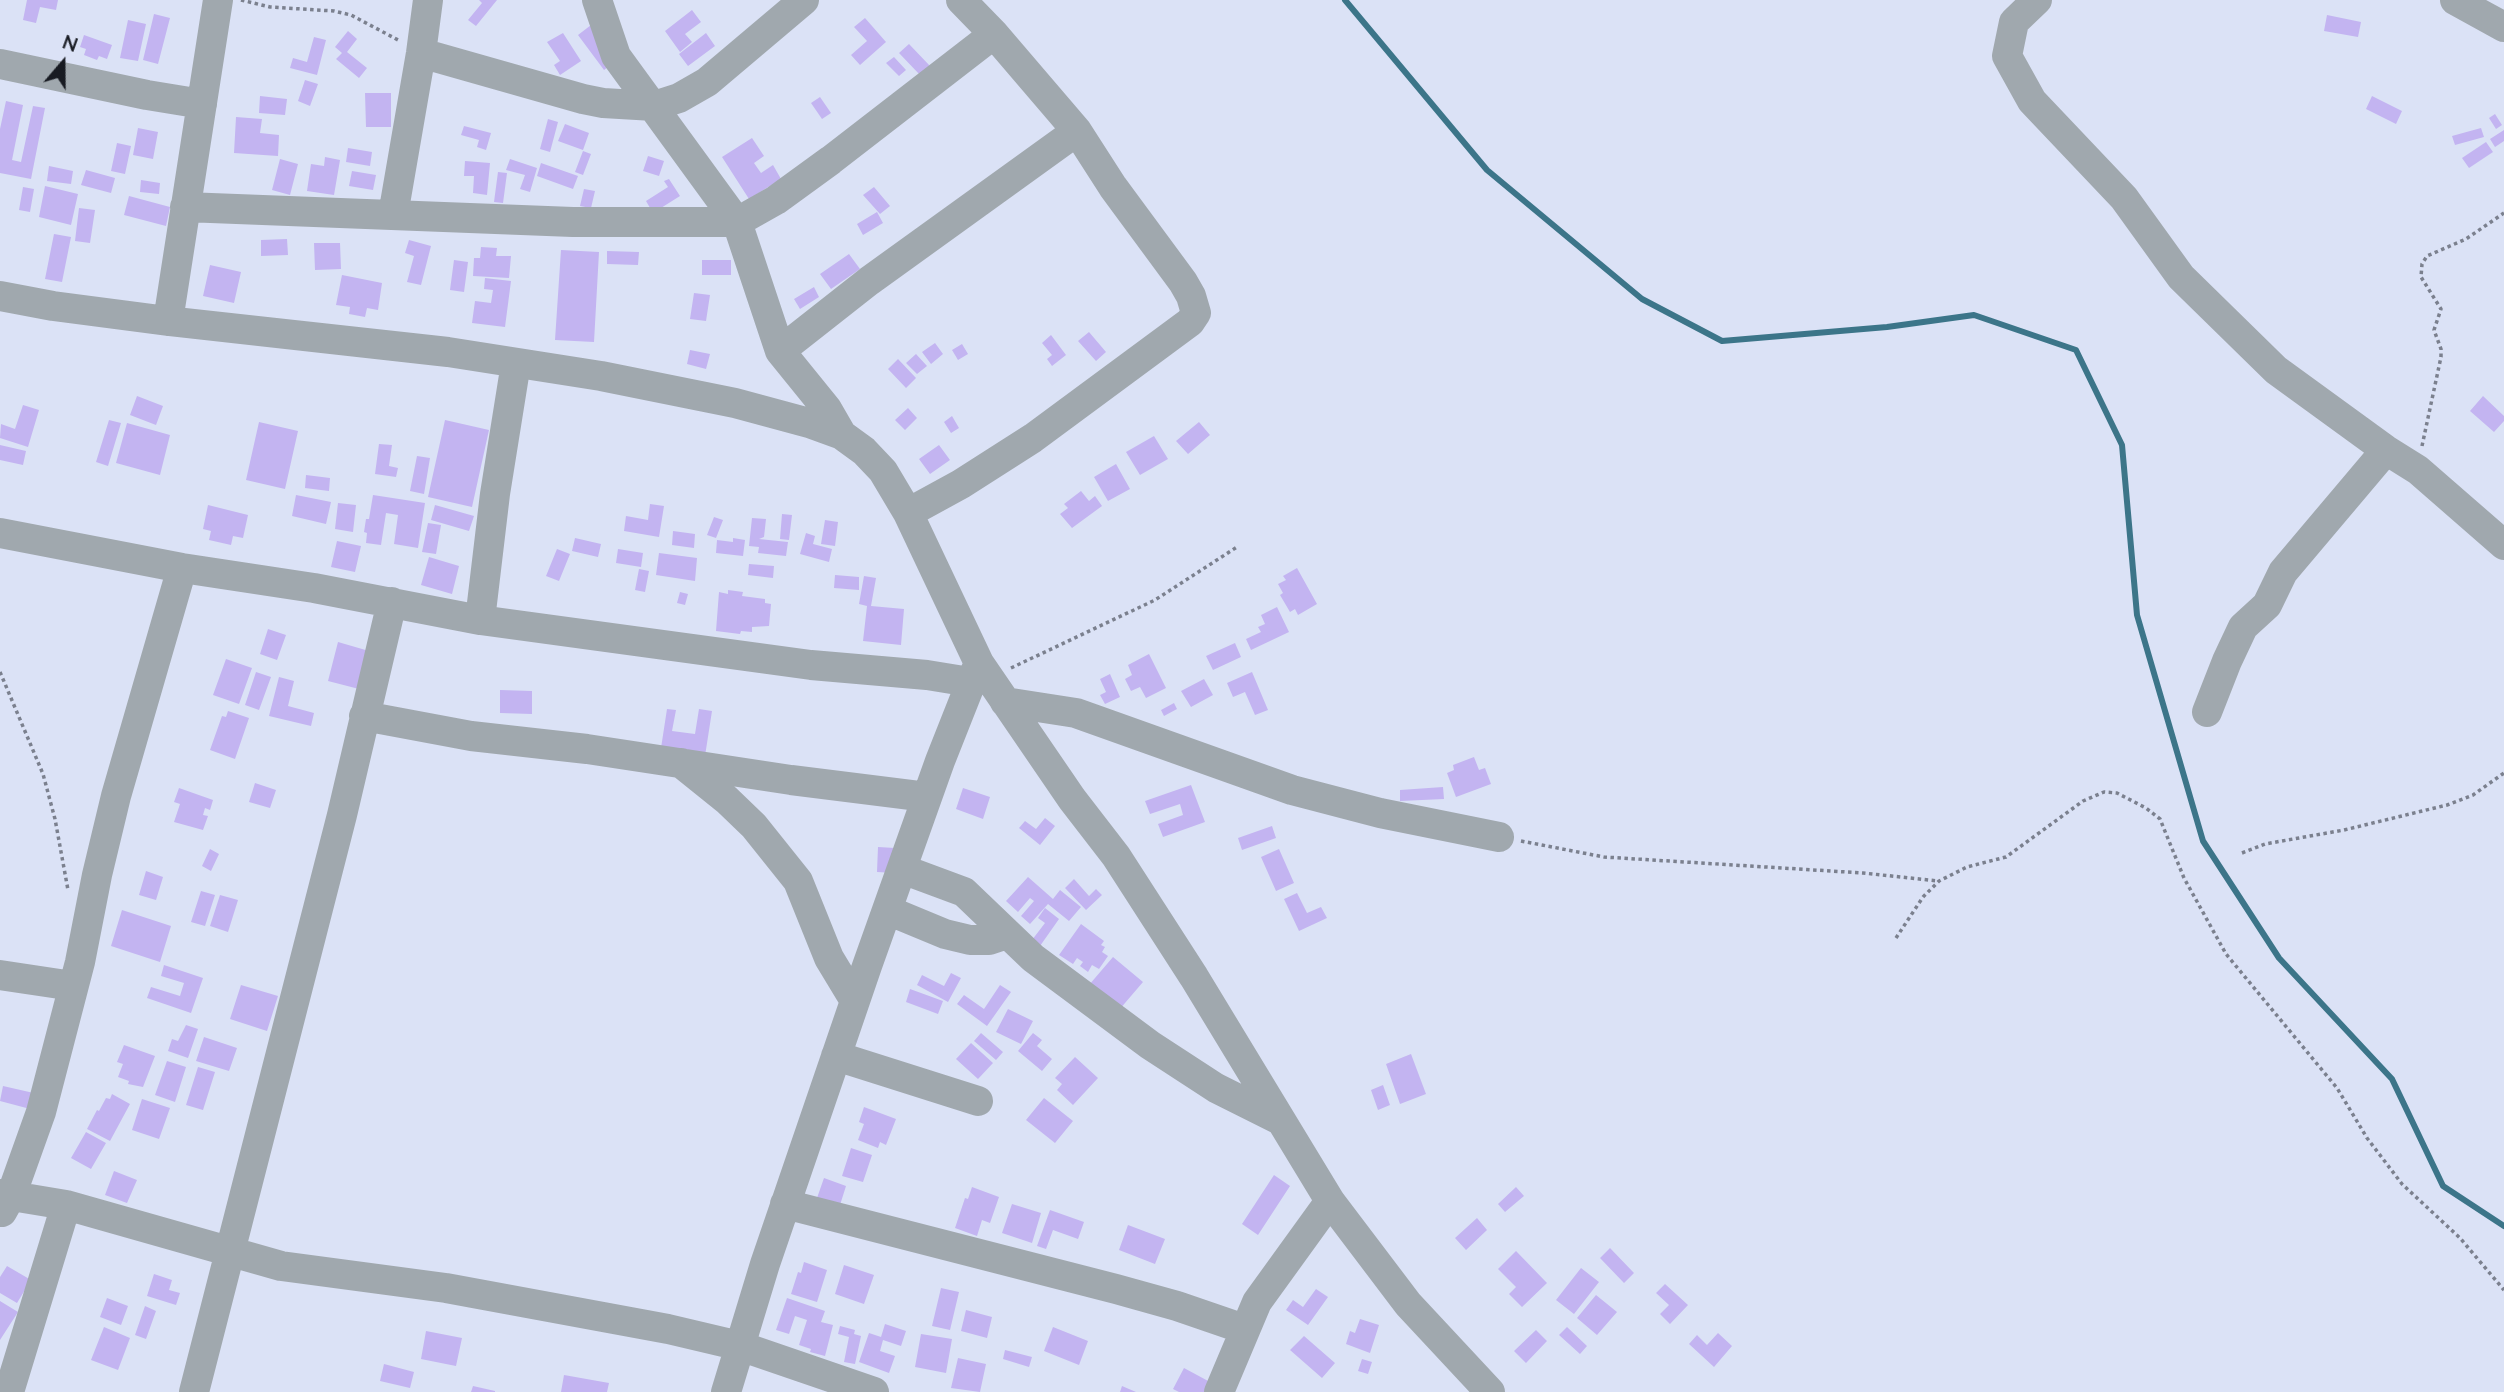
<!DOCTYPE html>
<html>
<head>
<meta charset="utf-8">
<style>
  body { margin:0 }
  #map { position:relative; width:2504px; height:1392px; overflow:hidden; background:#dbe2f6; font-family:Lato,sans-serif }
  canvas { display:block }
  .north { position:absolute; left:28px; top:28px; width:70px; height:70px; -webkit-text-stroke:5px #dbe2f6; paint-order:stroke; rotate:20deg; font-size:19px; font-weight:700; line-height:28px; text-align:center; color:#181b22 }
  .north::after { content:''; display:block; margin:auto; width:24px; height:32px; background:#181b22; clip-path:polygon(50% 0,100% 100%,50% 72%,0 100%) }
</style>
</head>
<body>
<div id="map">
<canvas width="2504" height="1392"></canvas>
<div class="north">N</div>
</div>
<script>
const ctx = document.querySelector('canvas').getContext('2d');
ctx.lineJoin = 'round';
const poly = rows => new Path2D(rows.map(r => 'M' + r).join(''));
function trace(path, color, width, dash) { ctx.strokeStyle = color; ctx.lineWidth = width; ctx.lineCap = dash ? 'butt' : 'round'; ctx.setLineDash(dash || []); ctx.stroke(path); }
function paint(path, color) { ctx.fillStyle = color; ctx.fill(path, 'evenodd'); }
const stream = poly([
  [1345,0,1487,170,1642,299,1722,341,1887,327,1974,315,2076,350,2122,445,2137,615,2203,841,2279,958,2392,1079,2443,1186,2504,1226]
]);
const building = poly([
  [27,0,58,0,56,10,40,7,36,23,23,20],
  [479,0,497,0,476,26,468,20,482,3],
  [692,10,701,22,685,34,692,42,680,52,665,31],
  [154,14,170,18,158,64,143,60],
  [2327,15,2361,22,2358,37,2324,31],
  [865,18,886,42,860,65,851,55,867,41,854,27],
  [128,20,146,24,138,61,120,58],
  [595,22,621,57,604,70,578,35],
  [348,31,357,39,347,52,367,68,359,78,336,59,342,53,335,47],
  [563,33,581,61,560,75,554,65,560,61,547,42],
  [706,33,715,46,688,66,679,54],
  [84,35,112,45,107,59,99,56,97,60,84,55,86,49,80,47],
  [314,37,326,40,317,75,290,68,293,58,307,62],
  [909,44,930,66,920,75,899,53],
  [894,57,906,70,899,76,886,63],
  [305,80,318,84,310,106,298,101],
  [365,93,391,93,391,127,366,127],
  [260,96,287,99,285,115,259,113],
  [2372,96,2402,111,2396,124,2366,109],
  [820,97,831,113,822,119,811,103],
  [6,101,23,105,12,160,21,162,33,106,45,108,31,179,0,173,0,129],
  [2495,114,2502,125,2496,129,2489,118],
  [236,117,262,119,260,133,279,135,278,156,234,153],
  [548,119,558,122,550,152,540,149],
  [565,124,589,133,583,150,558,141],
  [464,126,491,133,486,150,477,147,479,140,461,135],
  [138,128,158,132,153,159,133,155],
  [2481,128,2484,137,2455,145,2452,136],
  [2504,130,2504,141,2495,147,2490,139],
  [752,138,764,156,754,163,761,173,773,165,781,179,749,199,722,157],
  [2486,142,2493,152,2469,168,2462,158],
  [117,143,131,146,125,174,111,171],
  [348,148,372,152,370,166,346,162],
  [583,151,591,154,583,175,575,172],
  [648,156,664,161,659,176,643,171],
  [325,157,340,160,334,195,307,191,311,164,324,166],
  [280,159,298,164,290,195,272,190],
  [510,159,537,168,530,192,520,189,525,175,506,170],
  [465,161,490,163,487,195,473,193,474,176,464,176],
  [541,163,578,176,573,189,537,176],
  [49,166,73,171,71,184,47,181],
  [86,170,115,178,111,193,81,185],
  [352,171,376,175,373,190,349,186],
  [498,172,507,173,503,203,494,202],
  [669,179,680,196,653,213,646,201,668,187,664,181],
  [141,180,160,183,159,194,140,192],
  [45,186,78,194,71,225,39,217],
  [23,187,34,189,30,212,19,210],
  [874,187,890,206,880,214,863,195],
  [584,189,595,191,591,208,580,206],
  [129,196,170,207,166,226,124,215],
  [79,208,95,210,90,243,75,241],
  [877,212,883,223,863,235,857,224],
  [54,234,71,237,62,282,45,279],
  [287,239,288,255,261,256,261,240],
  [409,240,431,246,421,285,407,282,414,256,405,253],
  [314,243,340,243,341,269,315,270],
  [481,247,497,248,496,256,511,256,509,278,473,276,474,258,480,258],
  [561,250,599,252,594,342,555,340],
  [607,251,639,252,638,265,607,264],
  [849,254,860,269,831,289,820,274],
  [454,260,468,262,464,292,450,290],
  [702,260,731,260,731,275,702,275],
  [210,265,241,272,234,303,203,296],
  [342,275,382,283,378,310,367,308,365,317,349,314,350,307,336,305],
  [485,278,511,281,505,327,472,323,475,301,491,303,493,290,484,289],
  [814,287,819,297,800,309,794,299],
  [694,293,710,295,706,321,690,319],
  [1089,332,1106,352,1096,361,1078,341],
  [1051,335,1066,355,1052,366,1047,359,1052,355,1042,343],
  [935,343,943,354,931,364,922,352],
  [962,344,968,354,958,360,952,350],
  [690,350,710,354,706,369,687,364],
  [916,354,927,366,917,374,906,363],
  [898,359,916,378,906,388,888,369],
  [137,396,163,406,156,425,130,415],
  [2483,396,2504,416,2504,421,2494,432,2470,411],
  [23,405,39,410,28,447,0,438,1,424,15,429],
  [908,408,917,418,905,430,895,420],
  [952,416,959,428,951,433,944,422],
  [109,420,121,423,108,466,96,462],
  [445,420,489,430,472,507,428,497],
  [259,422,298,431,285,489,246,480],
  [1199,422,1210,435,1188,454,1176,441],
  [127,423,170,435,160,475,116,463],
  [1154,436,1168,459,1140,475,1126,452],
  [379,444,392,445,389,466,398,468,396,477,375,474],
  [0,445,26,451,23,465,0,460],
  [939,445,950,460,930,474,919,459],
  [417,456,430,458,424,494,410,491],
  [1116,464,1130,489,1108,501,1094,477],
  [306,475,330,478,329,491,305,488],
  [1081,491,1089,501,1095,496,1102,506,1072,528,1060,514,1068,508,1064,504],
  [296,495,331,502,326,524,292,516],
  [373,495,425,503,418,548,394,544,398,515,386,513,381,545,366,543,367,533,364,532,366,519,369,519],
  [338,503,356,505,353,532,335,529],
  [650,504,664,506,659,537,624,531,626,516,648,520],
  [208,505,248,515,243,538,233,536,231,545,209,540,211,531,203,529],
  [435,505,474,516,469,531,431,520],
  [782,514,792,515,789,540,780,539],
  [714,517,723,520,716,538,707,535],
  [752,518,766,519,764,537,759,539,788,542,786,556,758,553,759,547,749,546],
  [825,520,838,522,835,546,821,544],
  [428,523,441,525,436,554,422,552],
  [673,531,695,534,694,548,672,545],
  [806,533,815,536,813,544,832,549,829,562,800,554],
  [575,538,601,544,598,557,572,551],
  [733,538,745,540,743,556,716,553,717,540,733,542],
  [337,541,361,546,355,572,331,567],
  [557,549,570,554,559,581,546,576],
  [618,549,643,553,641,567,616,563],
  [659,553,697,558,695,581,656,575],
  [429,557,459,566,452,594,421,585],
  [749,564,774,566,773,578,748,575],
  [1297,568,1317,604,1298,615,1295,609,1290,612,1280,595,1283,593,1278,584,1286,580,1283,576],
  [639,569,649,571,645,592,635,590],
  [835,575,859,577,859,590,834,588],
  [864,576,876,578,871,606,904,609,901,645,863,641,867,606,859,604],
  [728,590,743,592,742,596,765,599,765,603,771,604,769,626,752,627,752,632,741,631,740,634,716,631,719,592,728,594],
  [680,592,688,594,685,605,677,603],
  [1277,607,1289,632,1251,650,1246,639,1261,632,1258,627,1265,624,1261,615],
  [268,629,286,635,277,660,260,654],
  [338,642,369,651,359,689,328,681],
  [1235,643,1241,657,1213,670,1206,656],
  [1149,654,1166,688,1146,698,1140,687,1131,691,1125,679,1132,675,1128,665],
  [226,659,252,668,239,704,213,695],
  [256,672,271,677,259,710,245,705],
  [1252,672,1268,710,1255,715,1245,692,1233,697,1227,683],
  [1110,674,1120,697,1105,704,1100,695,1106,692,1100,679],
  [279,677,294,681,288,706,314,713,311,726,269,716],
  [1204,679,1213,695,1191,707,1181,691],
  [500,690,532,691,532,714,500,713],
  [1174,703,1177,709,1164,716,1161,710],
  [667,709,676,710,672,731,695,734,699,709,712,711,705,756,661,748],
  [228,711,249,718,235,759,210,750,222,716,226,717],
  [1474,757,1479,770,1485,768,1491,784,1456,797,1447,773,1454,770,1453,765],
  [255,783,276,790,270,808,249,802],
  [1191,785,1205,822,1163,837,1158,824,1183,815,1180,804,1150,814,1145,801],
  [1443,787,1444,799,1400,801,1400,790],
  [179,788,213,800,210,810,205,808,203,815,208,816,203,830,174,822,180,804,174,802],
  [963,788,990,797,983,819,956,809],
  [1045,818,1055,826,1040,845,1019,828,1025,821,1036,829],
  [1272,826,1276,838,1242,850,1238,838],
  [878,847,895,848,895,873,877,872],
  [210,849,219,854,211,871,202,866],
  [1279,849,1294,883,1276,891,1261,857],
  [146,871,163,877,156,900,139,895],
  [1028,877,1053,899,1060,890,1081,907,1069,921,1048,904,1030,924,1021,916,1034,901,1030,898,1018,912,1006,901],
  [1074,879,1089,896,1096,889,1102,895,1086,910,1065,888],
  [201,891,215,895,205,926,191,922],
  [1297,893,1307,913,1321,907,1327,918,1299,931,1284,899],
  [220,895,238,900,228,932,210,926],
  [1045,908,1059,919,1040,946,1032,940,1045,923,1038,918],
  [122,910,171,926,160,962,111,946],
  [1081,924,1104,941,1101,945,1105,947,1102,952,1108,956,1099,969,1092,965,1088,972,1080,966,1083,962,1077,958,1073,964,1059,955],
  [1113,957,1143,982,1119,1010,1089,985],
  [164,965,203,978,191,1013,147,998,151,987,180,996,184,983,161,976],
  [951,973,961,978,948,1002,917,985,922,975,944,986],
  [241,985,278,996,267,1031,230,1019],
  [1000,985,1011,992,987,1026,957,1004,964,995,984,1009],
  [910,989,943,1001,938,1014,906,1002],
  [1008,1009,1033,1021,1021,1044,996,1032],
  [186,1025,198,1029,188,1058,168,1051,172,1039,178,1041],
  [981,1033,1003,1052,996,1060,974,1041],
  [1033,1033,1042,1040,1037,1046,1052,1059,1042,1071,1018,1051],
  [204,1037,237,1048,229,1071,196,1061],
  [971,1043,993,1063,978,1079,956,1059],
  [124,1045,155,1056,143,1087,128,1084,129,1081,118,1077,123,1064,117,1062],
  [1411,1054,1426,1094,1400,1104,1386,1064],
  [1075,1057,1098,1078,1073,1105,1057,1090,1062,1084,1055,1078],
  [167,1061,186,1067,175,1102,155,1095],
  [198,1067,215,1072,203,1110,186,1105],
  [1383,1085,1390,1105,1378,1110,1371,1090],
  [3,1086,38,1094,34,1110,0,1101],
  [112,1094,130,1104,110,1141,87,1129,97,1110,99,1111,106,1098,110,1099],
  [1044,1098,1073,1121,1055,1143,1026,1120],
  [142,1099,170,1108,159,1139,132,1130],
  [864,1107,896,1119,886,1145,880,1142,878,1148,858,1140,864,1124,859,1122],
  [86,1132,106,1143,91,1169,71,1158],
  [851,1148,872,1155,863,1182,842,1176],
  [114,1171,137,1180,127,1203,105,1195],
  [1274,1175,1290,1186,1258,1235,1242,1224],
  [824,1178,846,1186,840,1205,817,1198],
  [972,1187,999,1197,990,1223,982,1220,977,1236,955,1228,965,1198,968,1199],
  [1516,1187,1524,1196,1505,1212,1498,1204],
  [1012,1204,1041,1213,1032,1243,1002,1233],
  [1050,1210,1084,1222,1078,1239,1053,1230,1046,1249,1037,1246],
  [1477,1218,1487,1230,1466,1250,1455,1238],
  [1128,1225,1165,1239,1155,1264,1119,1250],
  [1610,1248,1634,1273,1624,1283,1600,1258],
  [1516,1251,1547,1283,1522,1307,1509,1294,1516,1287,1498,1269],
  [804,1262,827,1270,817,1302,791,1294,798,1272,801,1273],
  [844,1265,874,1275,864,1304,835,1294],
  [7,1266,31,1280,17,1303,0,1293,0,1277],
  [1581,1268,1599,1282,1574,1314,1556,1300],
  [154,1274,172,1280,169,1290,180,1293,176,1305,147,1296],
  [1665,1284,1688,1305,1670,1324,1660,1314,1669,1305,1656,1293],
  [941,1288,959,1292,950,1330,932,1326],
  [1316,1289,1328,1297,1308,1325,1286,1310,1293,1300,1303,1307],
  [1596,1295,1617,1312,1597,1335,1577,1318],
  [107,1298,128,1306,121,1325,100,1317],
  [787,1298,825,1311,821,1322,833,1325,825,1356,810,1352,811,1349,799,1345,807,1320,795,1316,789,1334,776,1330],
  [0,1301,18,1312,0,1340],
  [145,1306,156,1311,146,1339,135,1335],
  [966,1310,992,1317,987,1338,961,1331],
  [1360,1319,1379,1325,1370,1353,1346,1344,1350,1331,1355,1333],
  [885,1324,906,1331,901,1346,883,1340,880,1351,895,1356,889,1373,859,1362,869,1333,881,1337],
  [840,1326,855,1330,854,1334,861,1336,855,1364,844,1362,849,1337,838,1334],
  [104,1327,130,1338,118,1370,91,1360],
  [1053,1327,1088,1341,1079,1365,1044,1351],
  [1567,1327,1587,1346,1580,1354,1559,1335],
  [1536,1330,1547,1341,1526,1363,1514,1351],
  [426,1331,462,1338,456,1366,421,1359],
  [1718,1333,1732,1346,1714,1367,1689,1344,1697,1335,1707,1345],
  [921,1334,952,1339,946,1373,915,1367],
  [1304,1336,1335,1363,1322,1378,1290,1350],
  [1005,1350,1032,1357,1029,1367,1003,1359],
  [958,1358,986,1364,980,1392,951,1388],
  [1362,1359,1372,1362,1368,1374,1358,1371],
  [384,1364,414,1372,410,1388,380,1381],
  [1184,1368,1210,1382,1204,1392,1179,1392,1173,1389],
  [564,1375,609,1383,607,1392,561,1392],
  [473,1386,495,1391,495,1392,471,1392],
  [1122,1386,1136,1392,1120,1392]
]);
const path = poly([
  [241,0,270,7,334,11,351,15,400,41],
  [2422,446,2441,357,2441,349,2434,330,2441,309,2421,277,2422,264,2427,256,2466,239,2504,213],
  [1011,668,1155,600,1237,547],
  [0,672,43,774,55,819,68,890],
  [1521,841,1604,857,1863,873,1938,881],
  [2242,853,2265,844,2344,830,2447,805,2473,795,2504,773],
  [1896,938,1923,897,1939,881,1967,867,2006,857,2083,801,2104,792,2117,793,2146,808,2160,819,2184,878,2226,954,2337,1088,2367,1138,2402,1184,2460,1238,2504,1290]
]);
const minor = poly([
  [597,0,616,56,737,222,780,351,827,409,842,435],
  [2037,0,2014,22,2007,56,2032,101,2124,198,2181,277,2276,370,2386,450,2418,470,2504,545],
  [2455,0,2504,27],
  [421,53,583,99,603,103,654,106,679,98,707,82,804,0],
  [0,64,147,95,202,104],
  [185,207,573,222,737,222,776,200,831,160,994,34],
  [393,215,421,53,428,0],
  [0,296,53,306,168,321,448,352,601,376,735,403,809,423,842,435,864,451,883,471,908,513,979,663,1072,799,1116,856,1194,977,1330,1201,1408,1304,1490,1392],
  [168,321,218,0],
  [780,351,869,281,1077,131],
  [908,513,961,484,1033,438,1190,322,1196,313,1191,296,1183,282,1113,187,1077,131,994,34,961,0],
  [0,533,182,568,314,588,480,620,811,665,927,675,970,682],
  [480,620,495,494,516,363],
  [1005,702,1076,713,1292,790,1380,813,1499,837],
  [2207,712,2227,661,2243,627,2267,605,2283,572,2386,450],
  [364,716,471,736,587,749,791,780,927,797],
  [681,763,727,800,754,826,798,881,829,958,855,1001],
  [902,869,964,892,1033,958,1150,1045,1216,1088,1280,1120],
  [887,910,945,934,970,940,989,940,1007,934],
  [0,975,73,986],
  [836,1056,978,1101],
  [0,1194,66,1205,281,1266,446,1288,668,1329,740,1346,874,1392],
  [785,1204,1116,1289,1177,1306,1244,1329],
  [2,1212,11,1196,41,1112,80,962,97,875,116,796,182,568],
  [9,1392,66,1205],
  [194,1392,342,815,392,602],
  [726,1392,765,1264,867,966,940,761,978,665],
  [1219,1392,1257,1302,1330,1201]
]);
trace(stream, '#3c7589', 6);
paint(building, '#c3b4f1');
trace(path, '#7b808e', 3.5, [3.5, 3.5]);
trace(minor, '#a0a8ae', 30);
</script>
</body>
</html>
